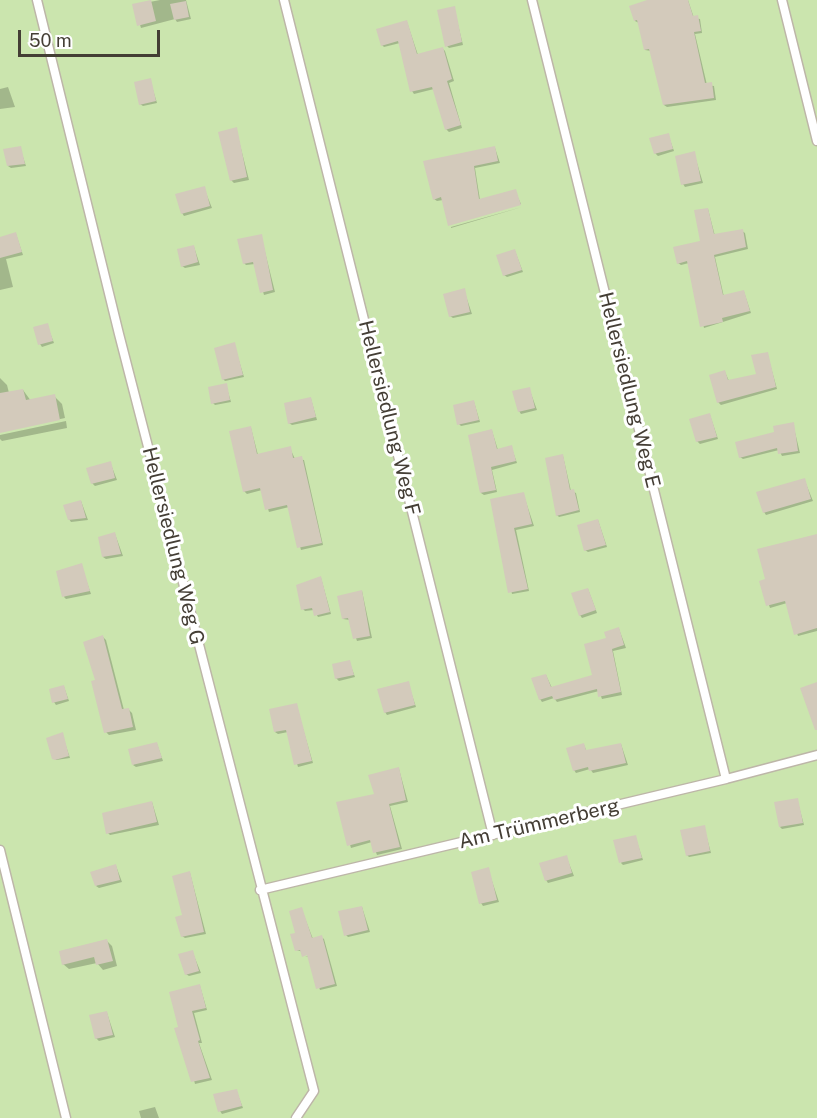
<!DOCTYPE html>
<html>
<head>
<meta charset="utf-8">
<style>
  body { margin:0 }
  #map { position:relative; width:817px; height:1118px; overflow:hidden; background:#f2eee5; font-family:"Public Sans",sans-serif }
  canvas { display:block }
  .scale { position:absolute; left:18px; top:30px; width:142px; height:27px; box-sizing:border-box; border:3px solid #443e35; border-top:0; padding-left:8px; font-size:18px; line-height:21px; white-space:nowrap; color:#443e35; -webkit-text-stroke:4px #fff; paint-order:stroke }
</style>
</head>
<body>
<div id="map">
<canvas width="817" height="1118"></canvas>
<div class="scale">50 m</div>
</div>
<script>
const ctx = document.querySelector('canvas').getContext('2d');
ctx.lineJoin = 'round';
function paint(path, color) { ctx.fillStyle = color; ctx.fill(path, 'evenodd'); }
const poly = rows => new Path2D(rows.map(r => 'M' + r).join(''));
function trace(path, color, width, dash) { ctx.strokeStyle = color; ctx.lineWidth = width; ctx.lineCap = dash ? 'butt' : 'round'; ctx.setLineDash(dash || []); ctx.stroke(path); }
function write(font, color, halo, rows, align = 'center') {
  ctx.font = font + ' "Public Sans",sans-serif'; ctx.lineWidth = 6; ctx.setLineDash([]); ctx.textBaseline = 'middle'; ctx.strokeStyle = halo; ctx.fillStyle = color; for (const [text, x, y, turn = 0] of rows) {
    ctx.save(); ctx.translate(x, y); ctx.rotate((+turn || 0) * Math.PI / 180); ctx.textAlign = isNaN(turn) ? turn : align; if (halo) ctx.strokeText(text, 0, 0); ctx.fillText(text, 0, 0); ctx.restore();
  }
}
const green = poly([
  [0,0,817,0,817,1118,0,1118]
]);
const shadow = poly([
  [160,0,186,0,191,19,177,22,175,19,141,28,134,5],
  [657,0,688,0,694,18,700,19,702,33,695,34,707,85,714,86,716,100,667,107,664,105,651,51,645,50,639,23,635,21,631,7],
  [454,8,463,45,449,48,447,46],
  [407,22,418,55,443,49,445,51,454,81,449,83,462,128,449,132,446,129,434,89,414,94,412,91,400,43,384,47,382,45],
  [150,80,157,103,143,106,140,104],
  [8,87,15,107,0,109,0,89],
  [236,129,249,180,234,183,231,180],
  [668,134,674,151,658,156,655,153],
  [20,148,26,166,11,168,8,166],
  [495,148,500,163,475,168,480,200,515,191,521,204,449,224,443,200,437,201,434,199],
  [694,153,703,183,685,187,683,184],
  [204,188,212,208,184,216,182,213],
  [522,207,451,228,451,227],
  [708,209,715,236,742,231,745,233,748,249,715,257,724,297,744,292,751,313,704,328,689,263,681,265,678,263,702,242],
  [16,234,23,255,6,259,13,287,0,290,0,240],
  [261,236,275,292,264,295,255,264,246,265,244,263],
  [194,247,200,265,185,268,182,266],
  [515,251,523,272,507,277,504,275],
  [464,290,472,314,453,318,450,316],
  [47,325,54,343,42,347,40,344],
  [234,344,244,377,225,381,223,379],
  [767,353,777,389,721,405,718,402,725,372,729,381,758,375],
  [0,378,7,385,9,393,23,390,31,401,54,396,62,404,65,418,0,432],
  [226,385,231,402,215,405,213,403],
  [529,388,537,410,521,414,519,411],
  [311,399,317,420,292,425,289,423],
  [474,402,480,422,461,426,459,424],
  [710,415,718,439,700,444,697,441],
  [66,421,67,428,2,441,0,439,0,435],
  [793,424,800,453,782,456,779,450,743,459,740,457],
  [251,428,258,455,290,448,295,459,304,460,323,545,301,550,289,507,269,512,262,490,247,494,244,491],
  [492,431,498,450,511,446,517,463,492,470,497,492,484,495,481,493],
  [563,456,571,491,576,493,580,512,559,517,557,515],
  [110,462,117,480,95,486,92,483],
  [804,479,813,501,766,515,764,512],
  [523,493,534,526,516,530,529,591,512,594,491,501],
  [81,501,88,520,71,522,69,519],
  [598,520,607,547,588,552,585,550],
  [115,534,123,556,106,559,103,557],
  [817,535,817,631,798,636,787,603,770,608,761,582,767,580],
  [81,565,91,594,66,599,64,597],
  [321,578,331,614,318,617,314,610,305,611,303,609],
  [588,589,597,613,582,618,580,615],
  [362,591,372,638,357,641,350,620,343,619],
  [619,629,626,648,613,651,622,695,602,699,599,691,557,702,554,698,542,702,540,699,546,675,552,688,594,676,608,639],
  [103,637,106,640,124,710,129,710,132,713,136,730,109,735,106,732,97,681],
  [349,661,355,677,339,681,336,678],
  [408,683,416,707,387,715,385,712],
  [64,687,69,701,56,705,54,702],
  [296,705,313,763,298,767,288,732,278,734,275,732],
  [62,734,70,758,56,760,53,758],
  [157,744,163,761,136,767,133,765],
  [621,744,628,765,593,773,590,769,576,773,574,770,584,745,587,752],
  [399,769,408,802,390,806,402,849,377,855,372,842,351,848,338,803,376,795],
  [797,799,804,825,782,829,780,827],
  [152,802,159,825,110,835,108,833],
  [704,827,711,853,689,857,687,855],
  [635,836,643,860,623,865,621,863],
  [566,856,574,876,548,883,546,880],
  [116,866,122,882,99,888,96,886],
  [488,869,499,902,483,906,481,903],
  [190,873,206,934,185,938,182,936],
  [362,907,370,932,348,937,346,935],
  [301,908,313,939,321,937,324,939,337,986,320,990,309,957,305,957,315,955,296,950],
  [107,941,112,946,117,966,103,970,97,963,69,969,63,964],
  [192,951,201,973,189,976,186,974],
  [200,986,207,1010,194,1013,202,1043,199,1043,212,1080,195,1084,180,1028],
  [107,1013,115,1037,99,1041,96,1038],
  [236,1090,243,1108,222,1114,220,1111],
  [155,1107,159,1118,141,1118,139,1111]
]);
const building = poly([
  [151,0,156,21,137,26,132,4],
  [647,0,688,0,693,16,698,15,701,31,694,32,705,83,712,82,714,98,663,105,649,49,644,50,637,20,634,21,629,6],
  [186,1,189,17,174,20,170,4],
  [455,6,462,42,445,47,437,10],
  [407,20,417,54,443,47,452,79,447,81,461,125,445,130,432,87,410,92,398,41,381,46,376,29],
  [151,78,156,101,139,105,134,82],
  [237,127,247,177,230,181,218,132],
  [669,133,673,149,654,154,649,138],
  [21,146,25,164,7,166,3,149],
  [495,146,498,161,474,166,479,199,516,189,521,205,448,226,441,197,433,200,423,161],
  [695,151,701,181,681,185,675,156],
  [205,186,210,206,181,214,175,194],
  [708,208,714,234,743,229,746,247,714,255,723,295,744,290,750,311,722,318,723,322,700,327,687,261,677,264,673,247,700,241,694,210],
  [16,232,22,252,0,258,0,237],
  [262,234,273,290,260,293,253,262,243,264,237,239],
  [194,245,198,262,181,267,177,249],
  [515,249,522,270,503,276,496,255],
  [465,288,470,312,449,317,443,294],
  [48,323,53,341,38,345,33,327],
  [235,342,243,375,222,380,214,348],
  [768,352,776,387,717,403,709,375,725,370,728,380,756,374,751,355],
  [227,383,230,400,211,404,208,387],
  [530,387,535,408,518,412,512,391],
  [23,389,26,400,55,394,60,420,0,433,0,393],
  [311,397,316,417,288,424,284,403],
  [474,400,479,420,457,425,453,405],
  [710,413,717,437,696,442,689,419],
  [794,422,798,451,778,454,777,448,739,458,735,442,774,432,773,426],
  [251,426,257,454,291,446,293,458,302,456,322,543,297,548,287,505,265,510,260,488,243,492,229,431],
  [492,429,497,449,512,445,516,461,491,467,496,490,480,493,468,435],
  [563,454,570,490,574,489,579,510,556,516,545,458],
  [111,461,115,478,91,484,86,468],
  [805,478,811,499,763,513,756,492],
  [524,492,532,524,514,528,528,589,508,593,490,499],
  [81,500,86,518,68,520,63,505],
  [598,519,606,545,584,551,577,525],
  [115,532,121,554,102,557,98,537],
  [817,534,817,628,794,635,785,601,766,606,759,581,765,579,757,549],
  [82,563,90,591,62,597,56,571],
  [321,576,330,612,314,616,312,608,301,610,296,585],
  [588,588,596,610,579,616,571,593],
  [362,590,370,636,353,639,348,618,342,619,337,596],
  [619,627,624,645,612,649,621,692,598,697,597,689,554,700,552,696,539,700,531,678,546,674,551,687,592,675,584,644,606,638,604,632],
  [103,635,122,709,129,708,133,727,104,733,91,681,95,680,83,642],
  [350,660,354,675,335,679,332,664],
  [409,681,415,705,384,713,377,689],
  [817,682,817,730,815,730,800,688],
  [64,685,68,699,52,703,49,689],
  [297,703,312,761,294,765,286,730,274,732,269,709],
  [63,732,69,756,55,760,52,759,46,738],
  [157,742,162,758,132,765,128,749],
  [584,743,586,750,621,743,626,763,589,771,588,767,573,771,566,748],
  [399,767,406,800,389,804,400,847,373,853,370,840,347,846,336,802,374,794,368,775],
  [798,798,803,823,779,827,774,802],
  [152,801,157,822,106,834,102,813],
  [705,825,710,851,686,856,680,830],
  [636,835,642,858,619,863,613,840],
  [567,855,572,873,545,881,539,863],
  [116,864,120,880,95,886,90,872],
  [489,867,497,900,479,904,471,872],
  [190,871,204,932,181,937,175,917,182,915,172,876],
  [362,906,368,930,344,936,338,911],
  [302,907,312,938,322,935,335,984,316,989,307,955,302,957,300,950,295,951,290,934,295,933,289,911],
  [107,939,113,961,96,965,94,957,62,965,59,951],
  [193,950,199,971,185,975,178,954],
  [200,984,206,1008,192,1011,200,1040,198,1041,210,1078,191,1082,174,1028,178,1027,169,992],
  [107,1011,113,1035,95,1039,89,1015],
  [237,1089,242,1106,218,1112,213,1094]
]);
const lane = poly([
  [37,0,119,334,314,1091,296,1118],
  [284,0,493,835],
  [532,0,726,779],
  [782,0,817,141],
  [0,850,66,1118],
  [260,890,726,779,817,755]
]);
const streetNames = [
  ["Hellersiedlung Weg E",629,390,76],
  ["Hellersiedlung Weg F",389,418,76],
  ["Hellersiedlung Weg G",173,546,76],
  ["Am Trümmerberg",539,824,-13]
];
paint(green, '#cbe5ae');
paint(shadow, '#0003');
paint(building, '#d3cabb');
trace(lane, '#bdb6a8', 11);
trace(lane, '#fff', 8);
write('20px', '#443e35', '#fff', streetNames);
</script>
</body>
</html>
